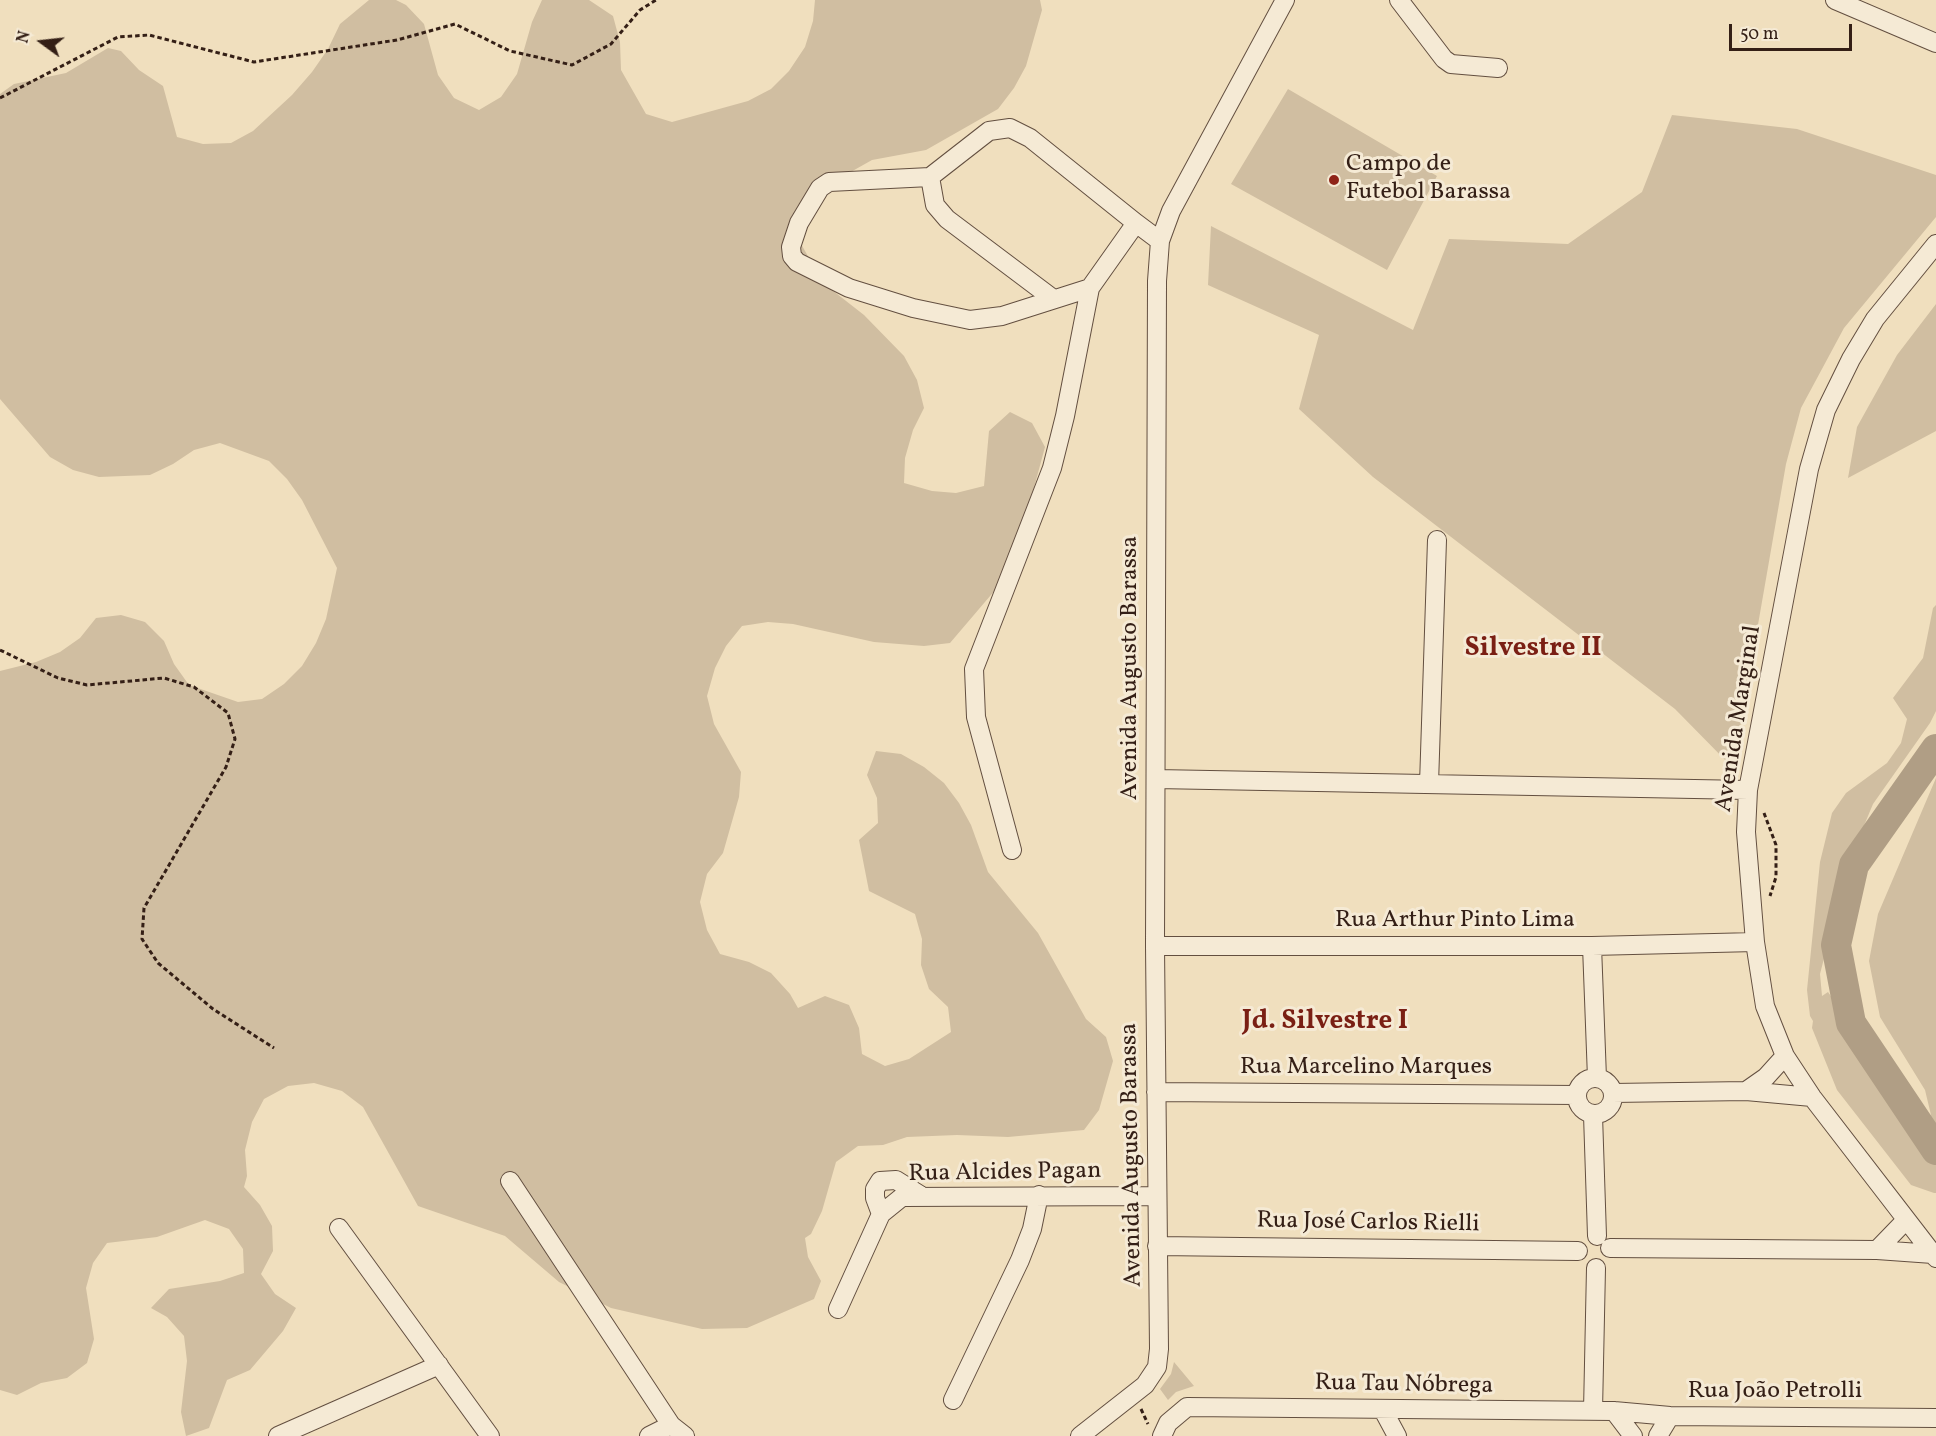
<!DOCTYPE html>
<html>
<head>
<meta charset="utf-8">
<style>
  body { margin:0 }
  #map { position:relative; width:1936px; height:1436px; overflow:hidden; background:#f0dfbe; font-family:Vollkorn,serif }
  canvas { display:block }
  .north { position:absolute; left:12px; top:12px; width:60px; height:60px; -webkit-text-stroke:4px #f5ead5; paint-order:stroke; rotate:285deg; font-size:16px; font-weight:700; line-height:24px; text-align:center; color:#341f16 }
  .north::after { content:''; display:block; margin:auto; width:21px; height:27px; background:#341f16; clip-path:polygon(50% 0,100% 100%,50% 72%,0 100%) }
  .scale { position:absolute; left:1729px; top:24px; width:123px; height:27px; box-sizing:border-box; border:3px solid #341f16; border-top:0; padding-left:8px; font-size:18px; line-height:21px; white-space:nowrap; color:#341f16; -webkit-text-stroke:4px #f5ead5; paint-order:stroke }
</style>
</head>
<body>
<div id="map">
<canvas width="1936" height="1436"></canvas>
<div class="north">N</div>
<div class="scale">50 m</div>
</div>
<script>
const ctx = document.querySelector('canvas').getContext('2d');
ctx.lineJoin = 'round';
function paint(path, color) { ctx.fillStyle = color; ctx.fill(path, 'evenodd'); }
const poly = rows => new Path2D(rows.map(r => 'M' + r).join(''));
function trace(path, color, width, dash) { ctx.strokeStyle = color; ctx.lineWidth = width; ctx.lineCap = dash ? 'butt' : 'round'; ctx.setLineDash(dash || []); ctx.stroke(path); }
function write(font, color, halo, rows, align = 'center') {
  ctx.font = font + ' Vollkorn,serif'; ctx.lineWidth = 6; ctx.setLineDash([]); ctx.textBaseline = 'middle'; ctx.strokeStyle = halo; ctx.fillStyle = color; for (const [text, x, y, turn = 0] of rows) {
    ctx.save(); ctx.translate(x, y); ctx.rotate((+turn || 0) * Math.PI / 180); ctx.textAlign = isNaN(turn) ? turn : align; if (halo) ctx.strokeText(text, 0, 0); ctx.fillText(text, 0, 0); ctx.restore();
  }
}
const green = poly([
  [369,0,396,0,406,5,424,24,438,75,454,98,479,110,501,97,517,74,532,22,542,0,589,0,613,16,620,42,621,70,646,114,672,122,748,101,771,89,789,71,805,47,813,21,815,0,1040,0,1042,10,1026,66,1014,88,998,109,926,150,872,160,824,187,796,235,823,283,864,315,904,356,917,380,924,408,913,430,905,458,904,483,932,491,956,493,984,486,989,431,1010,412,1032,423,1045,447,1022,532,1002,582,950,643,924,646,874,642,793,624,768,622,742,626,726,646,715,668,707,696,714,724,741,772,739,797,723,853,707,874,700,902,707,930,720,954,749,962,771,973,790,994,798,1008,825,996,849,1005,859,1028,862,1054,885,1066,909,1059,951,1032,948,1007,929,989,921,965,922,939,915,914,869,891,859,840,878,823,877,798,867,775,876,751,901,754,924,767,944,783,959,803,971,825,988,872,1038,933,1086,1019,1106,1037,1113,1061,1099,1110,1084,1130,1008,1137,957,1135,907,1137,883,1145,858,1146,836,1162,822,1211,811,1234,805,1238,808,1257,821,1281,814,1299,747,1328,702,1329,611,1308,559,1282,505,1236,418,1206,363,1107,342,1091,314,1083,288,1086,264,1099,252,1122,245,1150,247,1176,244,1187,260,1205,272,1226,273,1251,261,1274,275,1294,296,1308,283,1331,250,1370,227,1380,209,1428,186,1436,181,1412,187,1361,184,1336,167,1317,151,1308,169,1289,220,1281,244,1273,243,1249,229,1229,205,1220,157,1237,107,1243,93,1263,86,1288,94,1339,87,1363,67,1378,41,1383,17,1395,0,1390,0,671,36,662,60,652,80,638,96,618,121,615,145,622,164,641,174,664,189,685,238,702,262,699,284,684,302,666,316,643,326,619,337,568,302,500,287,479,269,461,220,443,194,450,173,464,150,475,99,477,73,470,50,457,0,399,0,94,14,84,66,73,108,48,121,51,139,70,163,86,177,137,203,144,231,143,253,131,292,95,312,72,328,49,340,24],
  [1288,89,1437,176,1387,270,1231,184],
  [1672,115,1797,129,1936,175,1936,217,1844,328,1801,408,1786,464,1733,768,1675,709,1373,477,1299,409,1319,335,1208,285,1211,226,1413,330,1449,239,1568,244,1642,192],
  [1936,304,1936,431,1848,478,1857,427,1897,355],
  [1936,605,1936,711,1930,723,1873,804,1863,828,1845,876,1820,974,1822,996,1828,992,1890,1082,1913,1108,1931,1115,1925,1090,1880,1017,1869,961,1878,914,1936,778,1936,1193,1934,1193,1911,1185,1837,1090,1812,1028,1813,1021,1810,1016,1807,990,1820,862,1832,813,1846,793,1887,763,1901,743,1907,719,1893,698,1923,658,1933,608],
  [1174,1362,1194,1386,1176,1392,1168,1400,1160,1389,1171,1374]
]);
const river = poly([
  [1936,749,1854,865,1836,945,1851,1023,1936,1150]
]);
const path = poly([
  [0,98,118,37,149,35,254,62,397,40,455,24,510,51,572,65,611,44,640,10,656,0],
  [0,650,58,678,87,685,164,678,194,687,228,713,235,739,226,767,144,908,142,939,158,963,213,1009,274,1048],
  [1764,813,1776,845,1776,877,1770,896],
  [1141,1409,1148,1424]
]);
const minor = poly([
  [1399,0,1444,59,1451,64,1498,68],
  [1835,0,1936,43],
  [930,177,935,205,947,219,1052,298],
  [1936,244,1875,319,1851,359,1826,410,1809,469,1748,790,1746,832,1755,942,1765,1006,1785,1056,1812,1097,1936,1258],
  [1090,288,1002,316,970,320,913,308,849,288,797,262,792,256,791,247,799,223,820,188,829,182,930,177,989,131,1010,128,1030,138,1136,223],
  [1156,779,1748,790],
  [1429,784,1437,540],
  [1012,850,976,717,974,669,1052,468,1065,416,1090,288,1136,223,1160,241],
  [1155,946,1592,946,1755,942],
  [1592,946,1597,1078],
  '1577 1096a18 18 0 1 1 36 0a18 18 0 1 1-36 0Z',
  [1746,1091,1766,1077,1785,1056],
  [1156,1092,1577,1095],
  [1613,1093,1746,1091,1812,1097],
  [1593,1115,1597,1236],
  [510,1181,671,1425,685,1436],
  [881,1214,875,1198,875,1189,880,1181,896,1180,920,1195],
  [339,1228,490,1436],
  [1157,1246,1578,1251],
  [1610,1248,1877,1250,1933,1254],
  [1877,1250,1906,1220],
  [838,1309,881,1214,902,1197,1156,1196],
  [953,1400,1020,1260,1032,1229,1039,1195],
  [1383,1410,1397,1436],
  [1593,1411,1596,1268],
  [1614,1411,1633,1436],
  [278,1436,439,1365],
  [649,1436,671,1425],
  [1080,1436,1145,1385,1157,1367,1159,1349,1155,946,1157,281,1160,241,1171,211,1285,0],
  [1162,1436,1168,1423,1187,1407,1614,1411,1670,1416,1936,1418],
  [1658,1436,1670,1416]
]);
const markers = [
  [1334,180,6,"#8f2418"]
];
const poiNames = [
  ["Campo de",1346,166],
  ["Futebol Barassa",1346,194]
];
const streetNames = [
  ["Avenida Augusto Barassa",1132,668,-90],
  ["Avenida Marginal",1740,719,-81],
  ["Rua Arthur Pinto Lima",1455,922],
  ["Rua Marcelino Marques",1366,1069],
  ["Avenida Augusto Barassa",1133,1155,-91],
  ["Rua Alcides Pagan",1005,1174,-1],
  ["Rua José Carlos Rielli",1368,1224,1],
  ["Rua Tau Nóbrega",1404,1386,1],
  ["Rua João Petrolli",1775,1393]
];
const quarterNames = [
  ["Silvestre II",1533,650],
  ["Jd. Silvestre I",1325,1023]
];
paint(green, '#d0bea1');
trace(river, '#b09e85', 30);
trace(minor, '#634f40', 20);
trace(path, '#341f16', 3, [4.5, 3]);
trace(minor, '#f5ead5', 18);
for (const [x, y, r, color] of markers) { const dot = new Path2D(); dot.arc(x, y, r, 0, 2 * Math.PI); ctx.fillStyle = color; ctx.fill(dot); trace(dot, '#f5ead5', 2); }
write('24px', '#341f16', '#f5ead5', poiNames, 'left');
write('24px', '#341f16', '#f5ead5', streetNames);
write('bold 27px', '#7a1f14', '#f5ead5', quarterNames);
</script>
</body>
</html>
